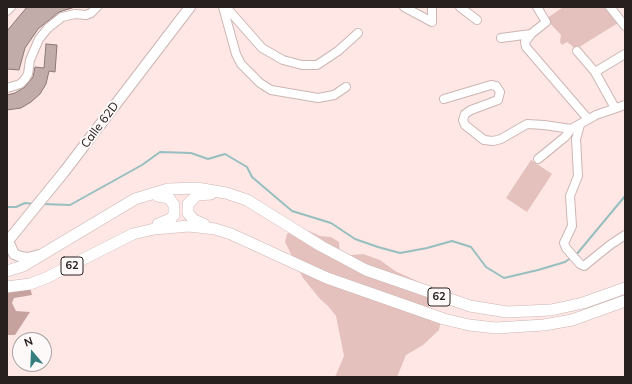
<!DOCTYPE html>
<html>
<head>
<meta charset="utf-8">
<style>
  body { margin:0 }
  #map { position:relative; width:632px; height:384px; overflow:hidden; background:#fee7e5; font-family:Mulish,sans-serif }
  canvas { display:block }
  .frame { position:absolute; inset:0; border:8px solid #28201f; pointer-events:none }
  .north { position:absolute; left:12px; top:332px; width:40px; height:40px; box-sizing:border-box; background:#fef9f9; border:1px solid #a8a2a2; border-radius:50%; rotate:341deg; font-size:11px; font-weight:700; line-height:16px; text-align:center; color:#28201f }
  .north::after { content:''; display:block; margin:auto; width:14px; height:18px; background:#357e7f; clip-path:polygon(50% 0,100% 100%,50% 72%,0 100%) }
</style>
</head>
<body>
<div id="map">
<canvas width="632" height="384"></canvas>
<div class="frame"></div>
<div class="north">N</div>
</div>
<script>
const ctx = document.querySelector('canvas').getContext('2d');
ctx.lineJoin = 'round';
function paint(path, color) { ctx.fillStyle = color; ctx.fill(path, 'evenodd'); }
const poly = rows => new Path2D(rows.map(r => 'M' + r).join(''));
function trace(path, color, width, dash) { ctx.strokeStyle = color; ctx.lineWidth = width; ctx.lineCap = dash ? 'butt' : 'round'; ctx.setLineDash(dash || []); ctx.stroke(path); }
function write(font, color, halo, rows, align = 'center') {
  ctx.font = font + ' Mulish,sans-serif'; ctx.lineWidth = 4; ctx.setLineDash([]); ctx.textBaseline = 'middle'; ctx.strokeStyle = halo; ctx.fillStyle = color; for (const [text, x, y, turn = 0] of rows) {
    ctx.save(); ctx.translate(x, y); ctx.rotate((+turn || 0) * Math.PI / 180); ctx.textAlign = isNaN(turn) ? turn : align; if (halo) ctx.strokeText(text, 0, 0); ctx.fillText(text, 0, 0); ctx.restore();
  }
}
const green = poly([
  [563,7,604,7,618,23,576,49,567,42,562,45,560,42,561,35,546,19],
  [531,160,552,174,527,212,506,198],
  [296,229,309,231,320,236,331,237,339,242,340,256,363,254,380,260,395,271,430,287,434,297,427,310,442,315,439,330,423,345,406,355,397,377,335,377,344,356,336,316,328,306,320,299,303,278,285,242,287,234]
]);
const forest = poly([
  [30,287,32,295,14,298,12,303,16,311,30,312,15,335,7,335,7,290]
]);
const stream = poly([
  [42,204,70,205,142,165,160,152,191,153,208,159,225,154,247,167,252,177,292,211,331,223,355,239,378,247,400,253,427,248,452,241,471,247,486,267,504,278,538,270,565,262,572,257],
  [7,207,16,207,25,203,34,204],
  [576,255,625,196]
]);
const building = poly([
  [27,7,75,7,59,12,38,29,25,48,19,70,7,69,7,31,27,7],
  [46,44,57,45,55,72,49,71,46,84,40,94,31,102,21,108,7,110,7,95,15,93,25,87,33,77,35,67,44,68,46,44]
]);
const minor = poly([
  [223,7,236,54,241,64,260,83,271,90,318,98,334,95,346,87],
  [226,7,262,48,283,60,302,65,317,65,338,51,358,33],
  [404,7,432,22,432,7],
  [460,7,477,20],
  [537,7,546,22,531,34,525,42,526,47,588,119],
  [610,7,625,26],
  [7,11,11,7],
  [501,38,531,34],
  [577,51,595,72,615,108],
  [595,72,625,54],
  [7,88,20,84,25,79,28,74,30,60,39,39,48,28,62,17,75,14,86,15,91,13,97,7],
  [444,99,491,85,496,86,500,92,498,100,471,110,465,114,463,120,465,125,484,140,493,141,501,139,527,124,544,125,571,129,596,115,625,105],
  [580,125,576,139,578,176,570,196,572,226,564,243,566,248,580,264,584,266,610,245,625,235],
  [538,159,565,137,571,129]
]);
const major = poly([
  [8,241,14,254,21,257,28,258,39,255],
  [7,242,64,172,190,7]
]);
const highway = poly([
  [154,193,158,196,169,198,174,205,174,215,170,219,158,224],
  [204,224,194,220,188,213,188,204,197,195,211,194],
  [7,271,23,266,135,199,168,189,197,188,226,193,247,200,321,246,366,270,470,306,507,312,551,310,583,303,625,288],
  [7,287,30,284,46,278,133,234,154,229,189,226,215,229,231,234,327,278,444,319,469,325,496,328,544,325,572,320,625,301]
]);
const shields = [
  [72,266,22],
  [439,297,22]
];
const shieldNames = [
  ["62",72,266],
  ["62",439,297]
];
const streetNames = [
  ["Calle 62D",100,125,-53]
];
paint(green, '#e5c1bd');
paint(forest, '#c5a29d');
trace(stream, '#97bfbf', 2);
paint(building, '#c1aca9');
trace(building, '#8b7775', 1);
trace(minor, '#ccb6b4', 10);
trace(major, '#ccb6b4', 12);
trace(highway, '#ccb6b4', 12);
trace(minor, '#fff', 8);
trace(major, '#fff', 10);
trace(highway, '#fff', 11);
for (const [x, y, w] of shields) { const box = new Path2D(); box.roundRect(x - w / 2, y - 9, w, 18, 3); ctx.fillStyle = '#fef9f9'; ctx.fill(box); trace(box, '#28201f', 1); }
write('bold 11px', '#28201f', null, shieldNames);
write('12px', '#28201f', '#fef9f9', streetNames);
</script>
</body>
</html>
